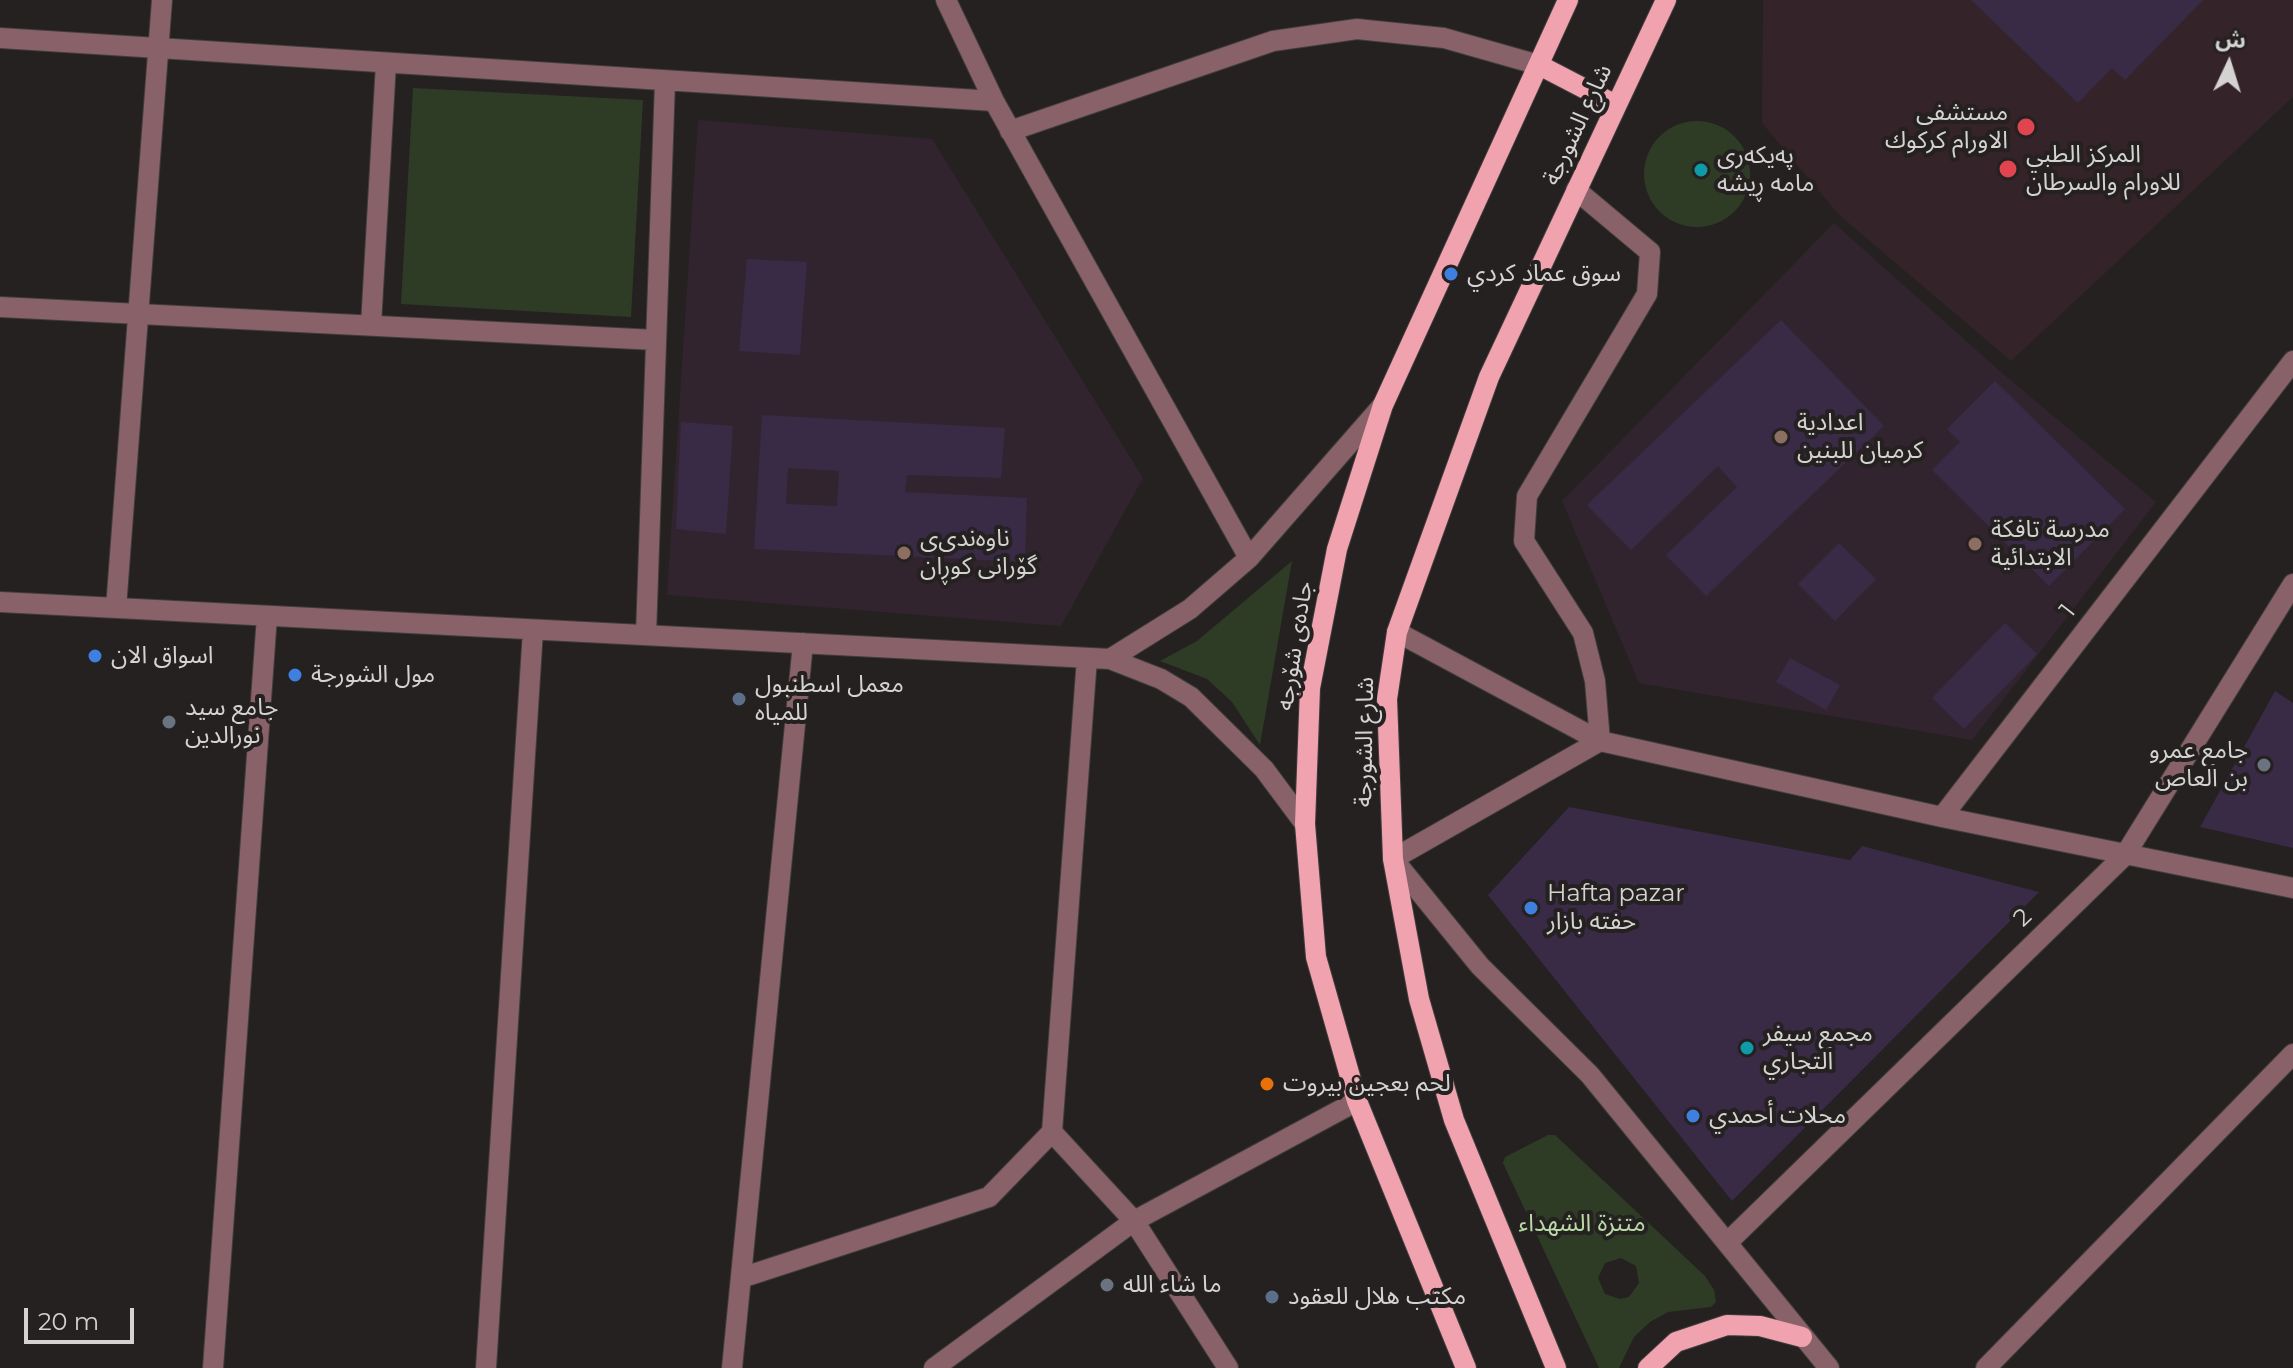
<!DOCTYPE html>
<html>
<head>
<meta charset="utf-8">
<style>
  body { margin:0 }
  #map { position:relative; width:2293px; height:1368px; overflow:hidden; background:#242120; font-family:Montserrat,"Noto Sans Arabic",sans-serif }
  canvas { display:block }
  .north { position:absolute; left:2189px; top:24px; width:80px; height:80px; -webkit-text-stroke:6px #242120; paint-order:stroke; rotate:4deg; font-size:22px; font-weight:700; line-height:32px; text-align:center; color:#d5d3d2 }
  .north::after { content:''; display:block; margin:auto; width:28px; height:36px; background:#d5d3d2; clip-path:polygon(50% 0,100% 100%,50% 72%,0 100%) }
  .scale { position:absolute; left:24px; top:1308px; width:110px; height:36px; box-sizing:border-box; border:4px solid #d5d3d2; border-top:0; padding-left:10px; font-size:24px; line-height:28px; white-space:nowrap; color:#d5d3d2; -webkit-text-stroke:6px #242120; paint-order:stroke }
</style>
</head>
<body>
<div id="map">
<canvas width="2293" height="1368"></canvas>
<div class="north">ش</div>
<div class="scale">20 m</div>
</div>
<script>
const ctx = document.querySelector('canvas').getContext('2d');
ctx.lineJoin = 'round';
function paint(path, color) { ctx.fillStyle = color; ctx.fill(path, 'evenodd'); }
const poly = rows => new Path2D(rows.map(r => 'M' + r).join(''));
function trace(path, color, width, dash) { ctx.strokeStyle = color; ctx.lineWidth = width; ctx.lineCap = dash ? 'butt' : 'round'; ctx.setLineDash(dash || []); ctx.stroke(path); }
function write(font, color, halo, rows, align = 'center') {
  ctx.font = font + ' Montserrat,"Noto Sans Arabic",sans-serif'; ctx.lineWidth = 8; ctx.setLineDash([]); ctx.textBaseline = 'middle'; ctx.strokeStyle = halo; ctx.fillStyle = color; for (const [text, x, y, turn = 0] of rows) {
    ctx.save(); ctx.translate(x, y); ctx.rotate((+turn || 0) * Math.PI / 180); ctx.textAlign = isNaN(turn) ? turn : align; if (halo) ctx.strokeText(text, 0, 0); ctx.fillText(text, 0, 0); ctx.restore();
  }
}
const education = poly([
  [698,120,932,139,1143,478,1061,626,667,595],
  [1834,223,2002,373,2156,502,1972,740,1639,683,1562,501]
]);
const medical = poly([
  [1763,0,2293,0,2293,97,2011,361,1839,215,1762,123]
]);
const green = poly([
  [413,88,643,100,631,317,401,304],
  '1644 174a53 53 0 1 1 106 0a53 53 0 1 1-106 0Z',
  [1292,561,1260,745,1232,702,1207,679,1160,661,1197,641],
  [1548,1135,1555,1135,1705,1276,1714,1290,1716,1302,1711,1307,1668,1312,1650,1322,1634,1337,1619,1368,1599,1368,1503,1163,1505,1157],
  [1621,1258,1636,1266,1639,1283,1629,1297,1620,1299,1605,1294,1598,1278,1605,1263]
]);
const building = poly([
  [1971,0,2203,0,2125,80,2112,68,2078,103],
  [747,259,807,262,800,355,739,351],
  [1781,320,1884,426,1706,596,1666,555,1737,487,1718,466,1631,550,1587,505],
  [1995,381,2125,509,2049,586,1932,470,1960,442,1947,429],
  [762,415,1005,428,1001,478,907,475,905,492,1027,498,1025,562,754,549],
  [788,468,839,471,837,506,786,504],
  [681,422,733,426,726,534,676,529],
  [1839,543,1876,579,1835,621,1798,584],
  [2005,623,2037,654,1964,729,1932,698],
  [1790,658,1840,685,1826,710,1776,682],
  [2275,691,2293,703,2293,848,2200,827],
  [1569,807,1850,860,1862,846,2039,892,1732,1201,1488,895]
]);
const minor = poly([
  [946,0,994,101,1249,558],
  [0,38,994,101],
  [1010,131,1273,41,1357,29,1444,38,1539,65],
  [1576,190,1650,252,1647,294,1527,496,1524,541,1583,633,1595,681,1600,741],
  [0,307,656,340],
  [371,325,386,63],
  [0,602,1110,659,1161,679,1191,697,1264,769,1305,824],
  [116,608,162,0],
  [1397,632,1600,741,1942,817,2293,888],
  [646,635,665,81],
  [1087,658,1052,1132,1134,1221,1228,1368],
  [1110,659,1190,609,1249,558,1383,405],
  [1600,741,1393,859,1480,966,1590,1075,1829,1368],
  [1942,817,2293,361],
  [1729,1241,2125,855,2293,584],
  [741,1278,989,1197,1052,1132],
  [213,1368,267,616],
  [486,1368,533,630],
  [732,1368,803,643],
  [934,1368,1134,1221,1357,1101],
  [1986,1368,2293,1054]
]);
const major = poly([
  [1539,65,1616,105],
  [1466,1368,1357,1101,1316,957,1305,824,1310,688,1337,549,1383,405,1568,0],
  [1556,1368,1454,1120,1419,999,1393,859,1387,699,1397,632,1489,377,1666,0],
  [1648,1368,1676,1342,1727,1325,1760,1326,1802,1337]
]);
const markers = [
  [2026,127,10,"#e0444e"],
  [2008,169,10,"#e0444e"],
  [1701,170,8,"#0f9aa8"],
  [1451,274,8,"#3f7fe0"],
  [1781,437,8,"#8d6e63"],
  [1975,544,8,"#8d6e63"],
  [904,553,8,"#8d6e63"],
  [95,656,8,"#3f7fe0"],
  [295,675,8,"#3f7fe0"],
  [739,699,8,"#5c6f8a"],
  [169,722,8,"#6b7280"],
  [2264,765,8,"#6b7280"],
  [1531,908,8,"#3f7fe0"],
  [1747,1048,8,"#0f9aa8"],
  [1267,1084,8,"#e8710a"],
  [1693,1116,8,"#3f7fe0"],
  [1107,1285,8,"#6b7280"],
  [1272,1297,8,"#5c6f8a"]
];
const poiNames = [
  ["مستشفى",2008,113,"right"],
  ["الاورام كركوك",2008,141,"right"],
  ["المركز الطبي",2026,155],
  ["للاورام والسرطان",2026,183],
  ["پەیکەری",1717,156],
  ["مامە ڕیشە",1717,184],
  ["سوق عماد کردي",1467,274],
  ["اعدادية",1797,423],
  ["كرميان للبنين",1797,451],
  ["مدرسة تافكة",1991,530],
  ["الابتدائية",1991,558],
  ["ناوەندی‌ی",920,539],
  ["گۆرانی کوڕان",920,567],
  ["اسواق الان",111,656],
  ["مول الشورجة",311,675],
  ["معمل اسطنبول",755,685],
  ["للمياه",755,713],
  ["جامع سيد",185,708],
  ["نورالدين",185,736],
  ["جامع عمرو",2248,751,"right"],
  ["بن العاص",2248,779,"right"],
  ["Hafta pazar",1547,894],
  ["حفته بازار",1547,922],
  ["مجمع سيفر",1763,1034],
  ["التجاري",1763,1062],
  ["لحم بعجين بيروت",1283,1084],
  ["محلات أحمدي",1709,1116],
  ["ما شاء الله",1123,1285],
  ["مكتب هلال للعقود",1288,1297]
];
const streetNames = [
  ["شارع الشورجة",1578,125,-65],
  ["1",2068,611,-52],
  ["جادەی شۆرجە",1295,646,-81],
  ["شارع الشورجة",1365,742,-89],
  ["2",2023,918,-44]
];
const parkNames = [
  ["متنزة الشهداء",1582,1224]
];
paint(education, '#32242f');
paint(medical, '#35232a');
paint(green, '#2e3c26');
paint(building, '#392a45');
trace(minor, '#403d3c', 22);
trace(major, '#403d3c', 22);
trace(minor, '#886268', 20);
trace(major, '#f0a2ae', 20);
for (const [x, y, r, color] of markers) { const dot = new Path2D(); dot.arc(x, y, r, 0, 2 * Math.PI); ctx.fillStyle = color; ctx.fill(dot); trace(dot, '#242120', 3); }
write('24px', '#d5d3d2', '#242120', poiNames, 'left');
write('24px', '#d5d3d2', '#242120', streetNames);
write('24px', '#b9dba7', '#242120', parkNames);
</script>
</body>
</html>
